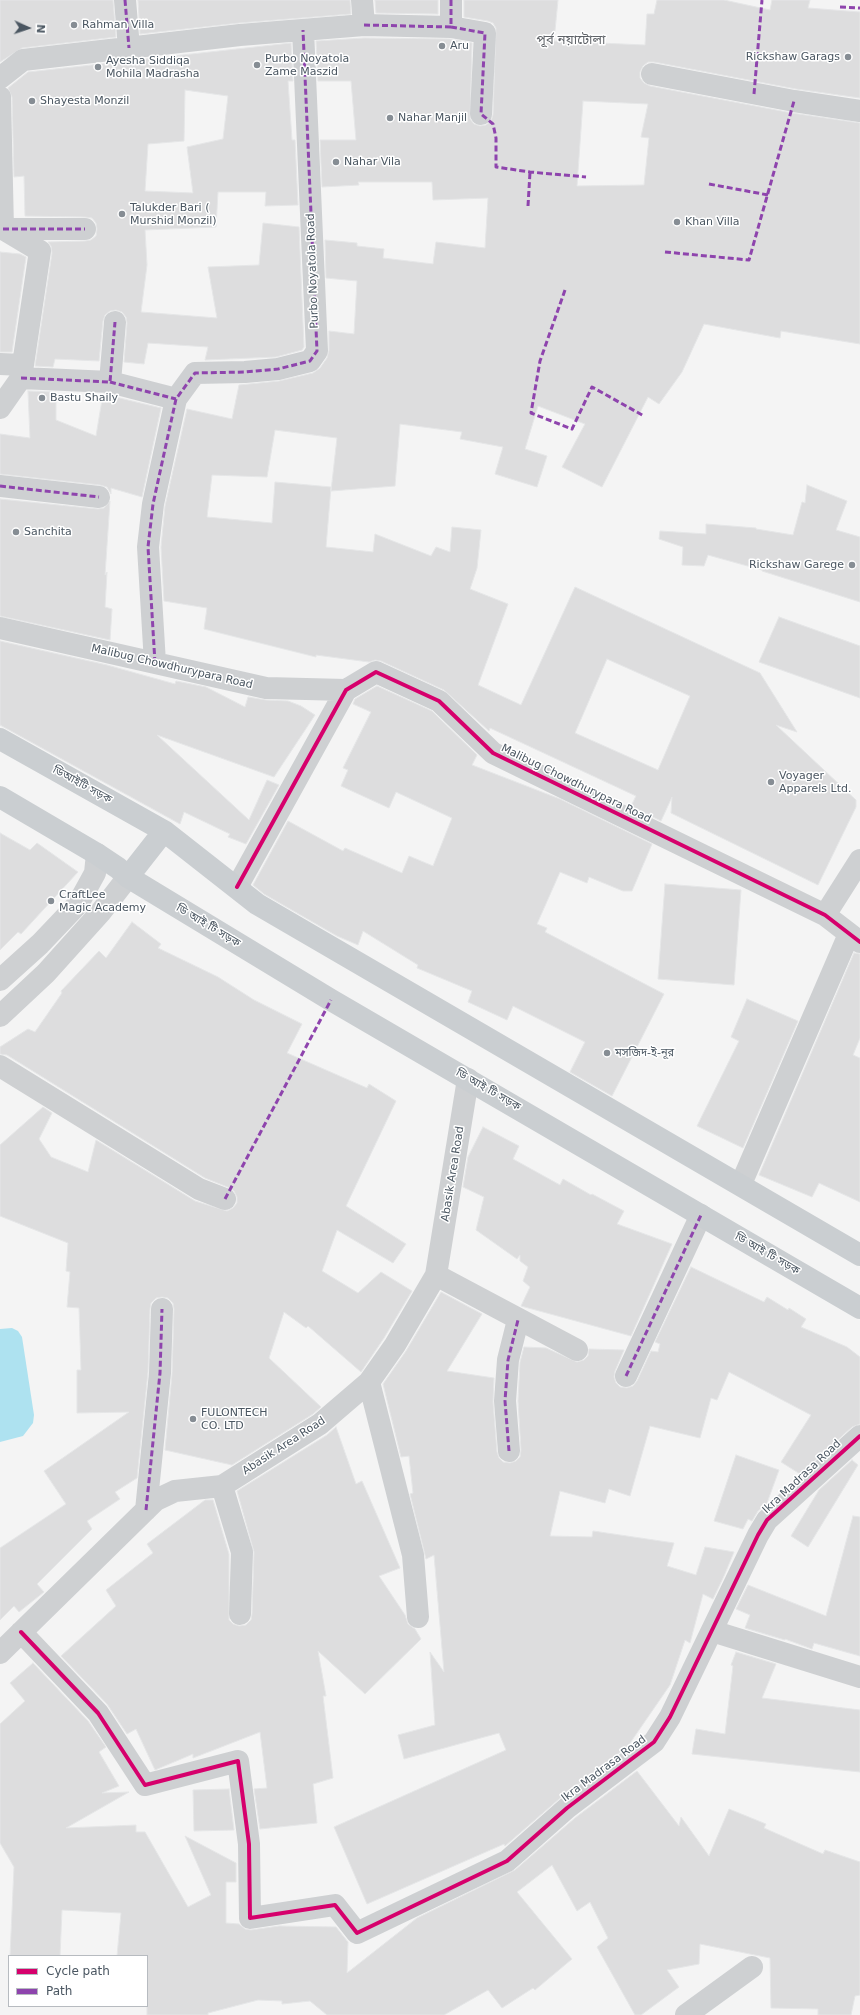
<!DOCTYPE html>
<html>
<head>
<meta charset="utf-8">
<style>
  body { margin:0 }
  #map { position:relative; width:860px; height:2015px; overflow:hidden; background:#f4f4f4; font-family:"DejaVu Sans",sans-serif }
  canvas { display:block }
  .legend { position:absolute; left:8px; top:1955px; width:140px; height:52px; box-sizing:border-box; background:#fff; border:1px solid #b7bbc0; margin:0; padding:5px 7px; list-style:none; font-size:12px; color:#4a5661 }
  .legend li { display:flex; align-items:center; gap:8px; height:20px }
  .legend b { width:20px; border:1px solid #b7bbc0 }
  .north { position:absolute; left:8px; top:8px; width:40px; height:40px; -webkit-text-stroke:3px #fff; paint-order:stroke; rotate:93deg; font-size:11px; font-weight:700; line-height:16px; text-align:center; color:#4a5661 }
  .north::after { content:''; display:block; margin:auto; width:14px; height:18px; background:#4a5661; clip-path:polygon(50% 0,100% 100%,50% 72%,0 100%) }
</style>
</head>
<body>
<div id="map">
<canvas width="860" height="2015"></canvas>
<ul class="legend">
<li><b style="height:5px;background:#d6006c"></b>Cycle path</li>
<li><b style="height:5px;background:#8e44ad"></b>Path</li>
</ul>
<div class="north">N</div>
</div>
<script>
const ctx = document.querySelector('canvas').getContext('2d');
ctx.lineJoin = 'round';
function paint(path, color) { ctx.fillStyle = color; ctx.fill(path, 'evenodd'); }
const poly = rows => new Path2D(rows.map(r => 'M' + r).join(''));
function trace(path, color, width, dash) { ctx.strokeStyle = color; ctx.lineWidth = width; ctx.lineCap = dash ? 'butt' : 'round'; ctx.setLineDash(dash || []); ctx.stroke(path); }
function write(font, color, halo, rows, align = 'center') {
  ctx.font = font + ' "DejaVu Sans","Noto Sans Bengali",sans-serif'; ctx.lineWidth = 3; ctx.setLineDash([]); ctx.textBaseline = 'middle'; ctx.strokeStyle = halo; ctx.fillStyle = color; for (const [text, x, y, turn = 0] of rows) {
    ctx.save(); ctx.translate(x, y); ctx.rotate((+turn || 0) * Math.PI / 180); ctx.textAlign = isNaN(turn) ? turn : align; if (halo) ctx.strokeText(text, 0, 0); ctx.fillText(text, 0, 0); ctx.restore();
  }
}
const water = poly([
  [12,1328,18,1331,22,1337,34,1415,33,1423,23,1436,0,1442,0,1329]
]);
const building = poly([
  [0,0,113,0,116,37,22,48,0,62,0,0],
  [138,0,350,0,351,14,239,23,140,34,138,0],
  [375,0,438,0,438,14,376,13,375,0],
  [464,0,558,0,554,41,645,45,647,14,654,14,657,0,724,0,770,10,772,0,810,0,808,8,860,12,860,98,796,89,654,62,648,62,643,66,640,72,640,78,644,83,650,86,792,113,860,123,860,344,781,331,780,338,704,324,682,372,659,404,648,397,602,487,562,467,585,424,538,406,525,449,547,456,537,487,495,474,503,447,460,439,462,432,400,424,395,486,331,491,337,438,275,430,267,477,212,475,207,517,272,523,275,482,331,487,326,547,373,552,375,534,431,556,436,547,450,552,452,527,481,530,477,568,470,589,508,604,478,685,521,705,575,587,760,673,797,732,776,725,856,800,856,807,818,885,671,813,672,797,661,821,631,806,636,796,490,728,489,731,444,690,381,661,375,660,369,662,316,655,316,657,204,629,207,608,164,601,161,547,165,506,187,409,232,419,239,385,279,381,313,373,320,368,327,358,329,350,329,331,354,334,357,281,326,278,325,240,357,243,357,246,384,249,383,258,433,264,436,242,485,248,488,198,433,200,432,182,358,182,359,185,322,187,320,140,356,140,351,81,318,81,316,41,364,38,450,39,472,43,470,119,474,124,480,126,486,125,491,121,493,115,496,28,493,23,488,21,464,17,464,0],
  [583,101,648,104,641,137,649,138,644,185,577,186,583,101],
  [607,659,690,696,658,770,575,733,607,659],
  [291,43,293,81,288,81,292,140,295,140,298,205,265,206,266,192,218,192,216,227,145,230,147,265,141,312,217,318,208,267,259,265,263,223,299,227,304,347,302,350,276,357,205,360,208,347,148,343,144,364,124,362,127,323,126,317,122,312,116,310,110,311,105,315,103,321,99,361,55,359,53,367,35,366,52,253,51,246,48,242,85,241,91,240,96,236,97,229,96,223,92,218,85,217,25,216,24,176,14,177,12,97,8,88,28,72,291,43],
  [185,90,228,96,223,139,187,147,193,193,145,191,148,144,184,141,185,90],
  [0,252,20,254,26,257,12,352,0,352,0,252],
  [28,391,56,392,56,420,96,436,103,394,161,408,142,497,111,488,111,494,107,487,100,485,0,474,0,434,30,438,28,391],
  [807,485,847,501,836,530,860,537,860,602,762,571,762,570,708,555,704,566,682,565,683,547,659,539,660,531,706,534,706,524,756,528,756,529,793,535,802,502,805,503,807,485],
  [0,499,98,509,104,508,110,501,105,575,107,572,105,607,112,609,110,640,0,616,0,499],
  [779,617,860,646,860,698,759,662,779,617],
  [0,641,107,665,175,684,176,681,206,687,245,707,248,697,266,700,288,701,301,706,315,715,274,777,157,735,249,820,267,780,279,785,246,844,228,837,230,834,184,812,180,824,0,725,0,641],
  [377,686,432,711,477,755,472,765,560,799,652,844,632,891,623,891,589,877,587,883,560,872,537,924,547,928,545,932,664,994,612,1096,570,1072,585,1042,513,1006,507,1020,468,1002,472,991,417,968,418,965,363,931,358,945,337,936,264,894,253,885,288,821,343,851,345,848,402,873,409,856,433,866,452,818,396,792,389,808,341,786,348,770,343,768,371,712,353,704,355,699,377,686],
  [0,833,30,850,37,843,78,872,21,934,18,932,0,950,0,833],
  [665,884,741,890,734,985,658,979,665,884],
  [132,922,161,944,158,948,218,977,254,1000,302,1024,287,1053,367,1088,369,1084,396,1101,346,1206,406,1244,393,1263,337,1230,322,1271,358,1293,381,1272,412,1291,384,1338,361,1372,308,1326,306,1328,284,1312,269,1358,321,1407,313,1414,232,1465,165,1450,172,1374,174,1309,173,1303,168,1298,162,1297,156,1298,151,1303,150,1309,148,1372,137,1478,115,1492,120,1499,87,1521,92,1529,37,1584,44,1592,19,1612,14,1606,0,1620,0,1548,66,1504,44,1471,129,1412,77,1413,77,1370,81,1370,79,1308,67,1307,70,1272,66,1271,68,1243,0,1216,0,1145,43,1107,52,1113,39,1139,51,1157,88,1172,96,1140,195,1201,227,1211,233,1208,237,1203,237,1197,234,1191,230,1188,205,1178,7,1055,0,1054,0,1047,28,1029,35,1032,62,993,61,991,99,951,106,958,132,922],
  [854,953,860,954,860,1038,853,1055,860,1058,860,1202,819,1183,812,1197,759,1175,854,953],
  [747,999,798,1021,743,1148,697,1126,739,1041,731,1037,747,999],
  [483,1127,519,1146,513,1159,560,1185,563,1179,591,1195,592,1194,624,1211,617,1224,672,1244,631,1336,521,1306,530,1287,523,1281,528,1267,520,1261,520,1255,517,1259,476,1230,484,1197,463,1187,468,1157,483,1127],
  [691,1267,764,1302,767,1297,788,1310,789,1308,806,1319,801,1327,847,1347,860,1357,860,1424,852,1427,800,1474,781,1462,811,1415,729,1372,717,1400,711,1398,700,1438,650,1426,630,1496,609,1489,605,1503,560,1491,550,1536,592,1537,593,1531,674,1543,667,1566,696,1575,705,1547,734,1552,724,1576,713,1599,703,1594,690,1643,685,1640,670,1685,628,1746,559,1799,505,1846,504,1844,367,1904,334,1827,506,1750,499,1733,404,1759,398,1735,435,1725,430,1652,444,1672,434,1555,426,1559,410,1494,413,1493,409,1456,401,1457,383,1384,406,1351,441,1292,482,1314,447,1371,494,1378,493,1402,497,1452,499,1458,503,1462,510,1463,516,1461,520,1457,521,1450,518,1401,520,1362,524,1347,546,1348,577,1362,584,1360,588,1356,589,1349,624,1350,615,1371,614,1377,616,1383,620,1387,627,1388,633,1386,637,1381,651,1351,658,1352,660,1344,655,1342,691,1267],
  [336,1427,356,1484,362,1481,400,1568,379,1576,405,1615,408,1624,415,1629,421,1639,365,1694,318,1651,326,1696,323,1696,333,1778,313,1784,317,1823,260,1829,254,1789,267,1788,260,1732,193,1758,193,1754,155,1770,136,1729,127,1734,107,1704,61,1656,116,1606,106,1590,153,1553,147,1544,205,1500,213,1500,229,1554,229,1620,233,1624,239,1626,246,1625,251,1620,252,1614,254,1552,237,1491,327,1435,336,1427],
  [736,1455,779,1470,767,1503,758,1511,752,1521,748,1519,743,1529,714,1521,736,1455],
  [852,1460,858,1465,808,1547,791,1536,819,1490,852,1460],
  [853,1516,860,1517,860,1656,814,1643,812,1649,785,1639,785,1640,745,1628,750,1615,736,1609,748,1585,826,1616,853,1516],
  [736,1652,776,1664,762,1698,860,1710,860,1772,692,1754,696,1729,725,1734,733,1666,731,1665,736,1652],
  [33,1663,88,1721,106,1747,99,1752,119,1786,102,1793,129,1792,66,1828,136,1825,136,1832,145,1832,188,1907,211,1895,185,1836,236,1863,236,1882,226,1882,226,1923,239,1924,245,1929,251,1930,279,1926,336,1927,348,1942,347,1973,417,1918,515,1870,575,1818,637,1771,679,1826,681,1817,709,1856,729,1809,766,1824,764,1828,823,1854,825,1850,860,1862,860,1995,855,1996,851,2015,818,2015,818,2009,771,2008,770,1958,700,1944,699,1964,667,1970,679,1987,641,2015,635,2015,597,1947,608,1938,590,1902,577,1911,552,1865,517,1892,572,1959,535,1990,533,1988,502,2008,488,1990,444,2015,327,2015,310,2001,282,2004,282,2001,258,2000,208,2013,208,2015,147,2015,147,1956,117,1956,121,1913,62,1910,60,1956,10,1956,14,1867,0,1843,0,1724,25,1701,10,1683,33,1663],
  [229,1789,234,1830,194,1831,193,1790,229,1789]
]);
const minor = poly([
  [125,0,129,48],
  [451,0,451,27,485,33,481,114],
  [364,25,451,27],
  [652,74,794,101,860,111],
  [0,78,23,60,240,35,364,25,362,0],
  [0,97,3,229,40,251,21,378,0,408],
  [3,229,85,229],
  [0,364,23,365],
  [21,378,110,382,115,322],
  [110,382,176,399],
  [0,486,99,497],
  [0,628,266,688,346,690],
  [155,663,148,547,153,504,176,399,195,373,245,372,278,369,310,361,317,351,303,30],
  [237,887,346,690,376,672,439,701,493,753,825,915,860,942],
  [825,915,860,860],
  [0,980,40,944,78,904,95,873,97,854],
  [0,1016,46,973,100,913,128,877],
  [0,1066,199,1189,225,1199],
  [741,1184,849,934],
  [436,1275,577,1350],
  [626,1376,701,1215],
  [369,1382,413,1555,418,1617],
  [509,1451,505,1401,508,1360,518,1320],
  [222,1486,242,1552,240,1614],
  [146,1510,160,1373,162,1309],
  [712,1631,860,1677],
  [21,1632,98,1713,145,1785,238,1761,249,1844,250,1918,335,1905,357,1933,507,1861,567,1808,654,1742,670,1717,758,1535,767,1520,860,1436],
  [0,1653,156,1500,175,1491,222,1486,320,1424,369,1382,395,1345,436,1275,468,1079],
  [686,2015,752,1967]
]);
const major = poly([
  [0,739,164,831,257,904,860,1255],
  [0,797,97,854,118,868,128,877,331,1000,860,1308],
  [128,877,164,831]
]);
const quiet = poly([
  [125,0,129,48],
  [451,0,451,27,485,33,481,114,493,124,496,138,496,167,530,172,586,177],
  [840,7,860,8],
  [364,25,451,27],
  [754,94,762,0],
  [709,184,768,195],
  [528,206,530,172],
  [3,229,85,229],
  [665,252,749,260,794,101],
  [565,290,540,361,531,413,572,429,592,387,644,416],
  [21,378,110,382,115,322],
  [110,382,176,399],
  [0,486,99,497],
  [155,663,148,547,153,504,176,399,195,373,245,372,278,369,310,361,317,351,303,30],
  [225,1199,331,1000],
  [626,1376,701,1215],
  [509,1451,505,1401,508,1360,518,1320],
  [146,1510,160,1373,162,1309]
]);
const cycleway = poly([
  [237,887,346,690,376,672,439,701,493,753,825,915,860,942],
  [21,1632,98,1713,145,1785,238,1761,249,1844,250,1918,335,1905,357,1933,507,1861,567,1808,654,1742,670,1717,758,1535,767,1520,860,1436]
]);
const markers = [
  [74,25,4,"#868d94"],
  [442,46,4,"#868d94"],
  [848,57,4,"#868d94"],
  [257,65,4,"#868d94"],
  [98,67,4,"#868d94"],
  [32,101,4,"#868d94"],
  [390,118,4,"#868d94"],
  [336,162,4,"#868d94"],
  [122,214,4,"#868d94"],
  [677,222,4,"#868d94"],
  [42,398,4,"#868d94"],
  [16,532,4,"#868d94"],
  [852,565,4,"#868d94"],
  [771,782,4,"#868d94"],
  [51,901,4,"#868d94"],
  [607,1053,4,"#868d94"],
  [193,1419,4,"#868d94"]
];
const poiNames = [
  ["Rahman Villa",82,25],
  ["Aru",450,46],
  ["Rickshaw Garags",840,57,"right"],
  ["Purbo Noyatola",265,59],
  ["Zame Maszid",265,72],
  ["Ayesha Siddiqa",106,61],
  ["Mohila Madrasha",106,74],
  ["Shayesta Monzil",40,101],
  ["Nahar Manjil",398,118],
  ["Nahar Vila",344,162],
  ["Talukder Bari (",130,208],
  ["Murshid Monzil)",130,221],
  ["Khan Villa",685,222],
  ["Bastu Shaily",50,398],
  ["Sanchita",24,532],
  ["Rickshaw Garege",844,565,"right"],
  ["Voyager",779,776],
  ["Apparels Ltd.",779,789],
  ["CraftLee",59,895],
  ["Magic Academy",59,908],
  ["মসজিদ-ই-নূর",615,1053],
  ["FULONTECH",201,1413],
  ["CO. LTD",201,1426]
];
const streetNames = [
  ["Purbo Noyatola Road",313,271,-92],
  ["Malibug Chowdhurypara Road",172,667,13],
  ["Malibug Chowdhurypara Road",576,784,26],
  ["ডিআইটি সড়ক",82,785,29],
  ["ডি আই টি সড়ক",208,926,31],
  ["ডি আই টি সড়ক",488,1090,30],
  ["Abasik Area Road",453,1174,-81],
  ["ডি আই টি সড়ক",767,1254,30],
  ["Abasik Area Road",284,1446,-33],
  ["Ikra Madrasa Road",802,1477,-43],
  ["Ikra Madrasa Road",604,1769,-37]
];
const quarterNames = [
  ["পূর্ব নয়াটোলা",571,41]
];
paint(water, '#aee2f0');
paint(building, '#ddddde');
trace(building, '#e5e6e7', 1);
trace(minor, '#ced0d2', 22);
trace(major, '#caced1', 22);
trace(quiet, '#8e44ad', 3, [6, 3]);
trace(cycleway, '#d6006c', 4);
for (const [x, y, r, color] of markers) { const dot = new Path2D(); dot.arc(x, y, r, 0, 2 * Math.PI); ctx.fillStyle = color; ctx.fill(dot); trace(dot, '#fff', 1.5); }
write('11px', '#4a5661', '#fff', poiNames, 'left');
write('11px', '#4a5661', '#fff', streetNames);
write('13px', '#5f6368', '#fff', quarterNames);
</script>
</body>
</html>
